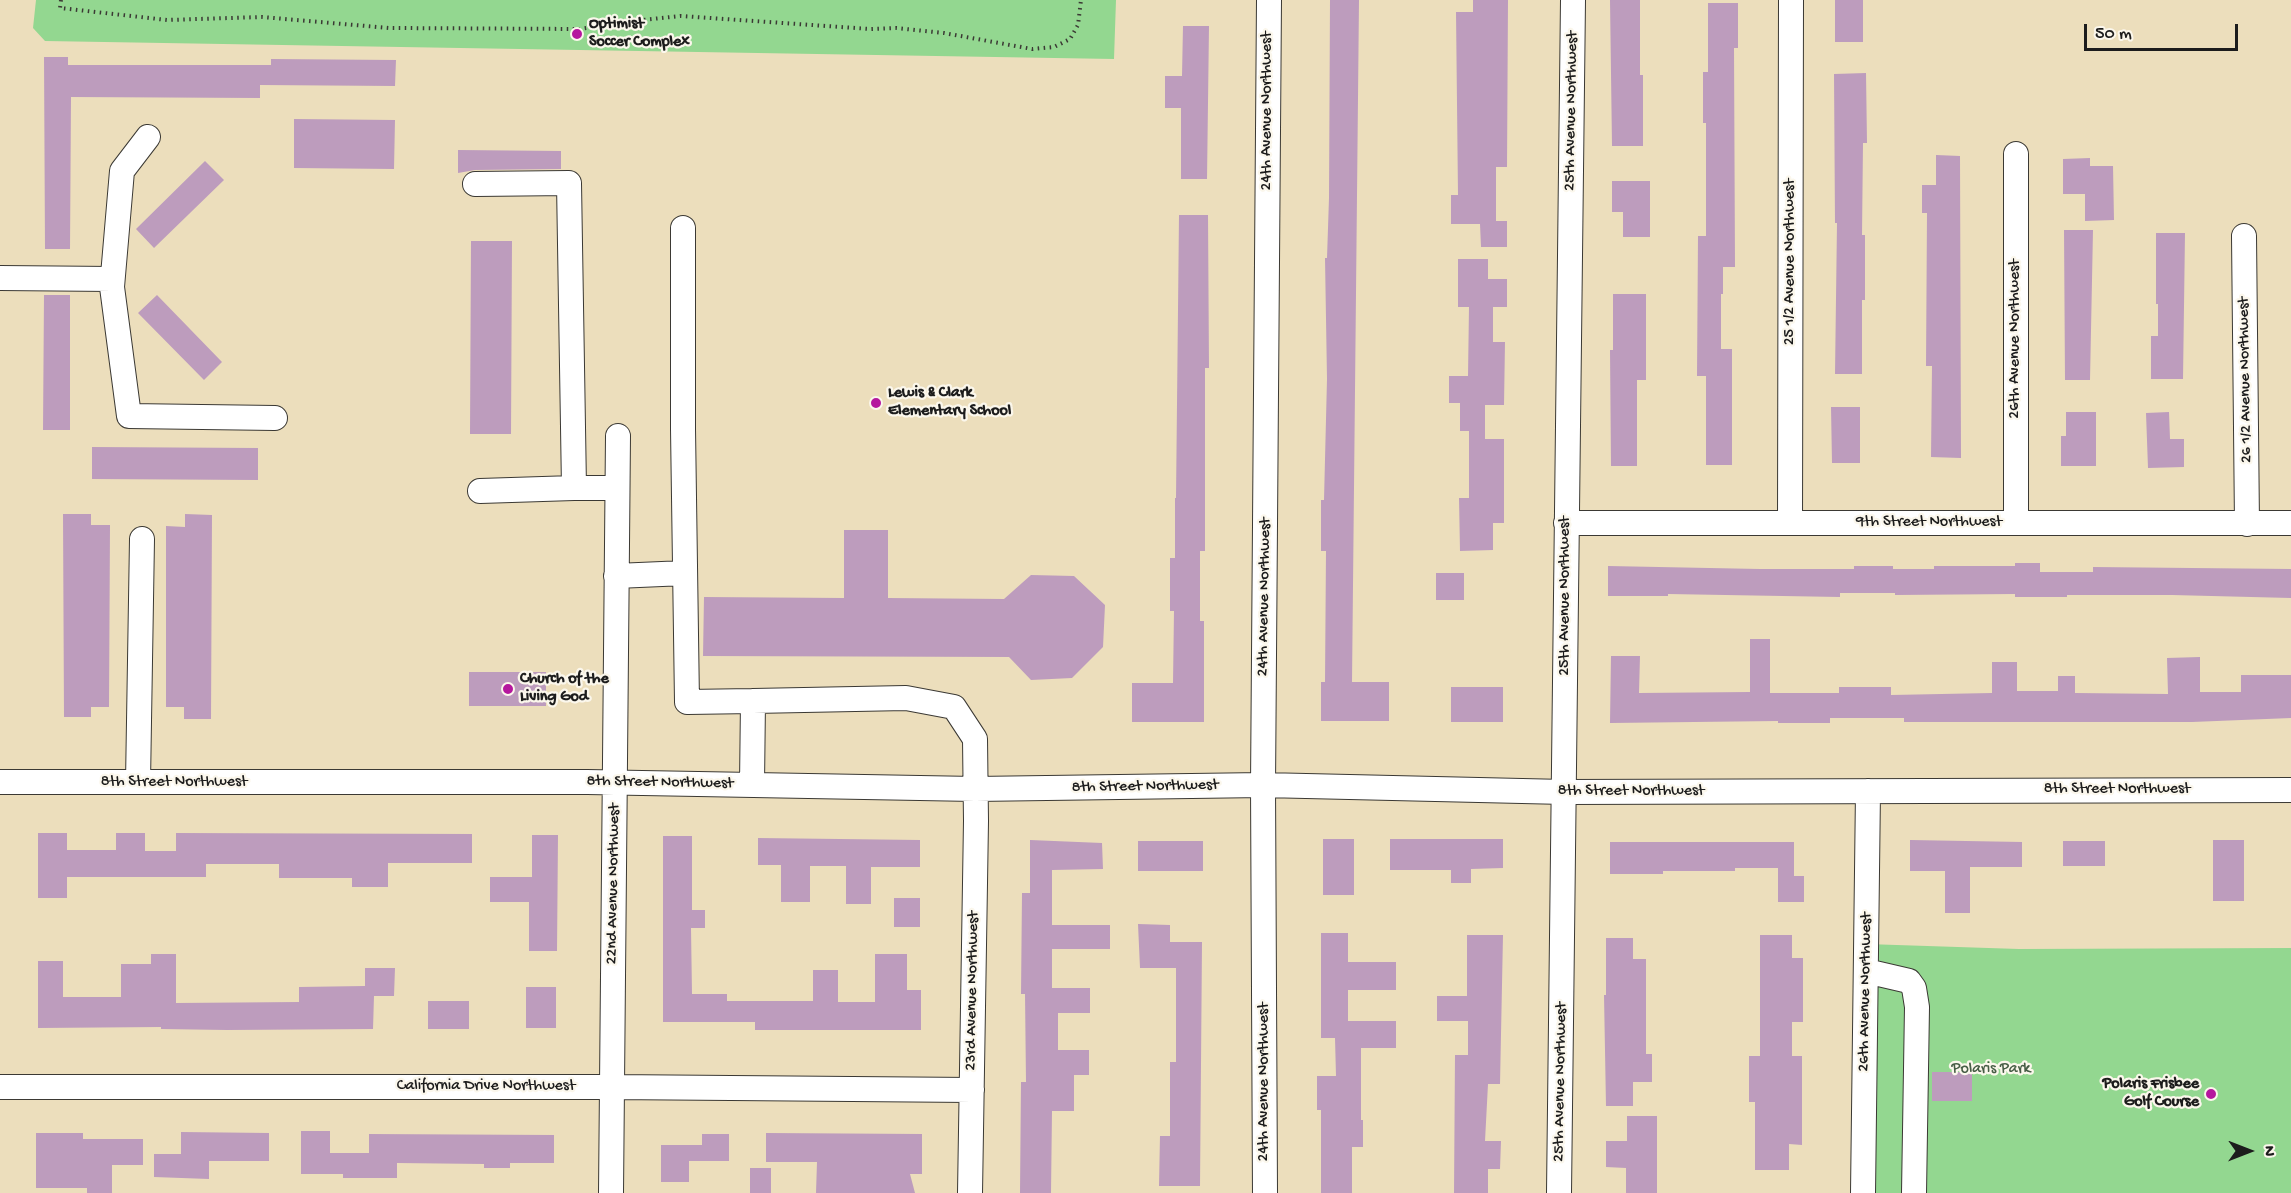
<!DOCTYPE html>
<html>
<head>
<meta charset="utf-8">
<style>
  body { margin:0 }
  #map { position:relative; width:2291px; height:1193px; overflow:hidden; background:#ecdebc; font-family:"Gochi Hand",sans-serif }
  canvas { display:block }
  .north { position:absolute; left:2219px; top:1121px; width:60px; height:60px; -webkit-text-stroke:4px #fbf7ec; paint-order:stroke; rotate:90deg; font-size:16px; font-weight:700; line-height:24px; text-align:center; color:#1c1c1c }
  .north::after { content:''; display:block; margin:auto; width:21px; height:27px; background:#1c1c1c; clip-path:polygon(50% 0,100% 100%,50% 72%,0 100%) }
  .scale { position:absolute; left:2084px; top:24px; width:154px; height:27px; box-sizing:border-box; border:3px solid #1c1c1c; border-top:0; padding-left:8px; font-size:18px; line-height:21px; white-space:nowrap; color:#1c1c1c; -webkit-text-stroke:4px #fbf7ec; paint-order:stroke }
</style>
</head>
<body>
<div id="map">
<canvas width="2291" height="1193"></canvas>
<div class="north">N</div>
<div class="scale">50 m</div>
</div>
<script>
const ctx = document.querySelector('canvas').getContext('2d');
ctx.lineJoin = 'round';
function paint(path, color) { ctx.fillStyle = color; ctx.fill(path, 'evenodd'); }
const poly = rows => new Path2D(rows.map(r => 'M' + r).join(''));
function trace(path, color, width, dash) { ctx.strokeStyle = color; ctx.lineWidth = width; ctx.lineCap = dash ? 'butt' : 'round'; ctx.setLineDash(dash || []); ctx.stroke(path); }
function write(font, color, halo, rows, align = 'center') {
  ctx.font = font + ' "Gochi Hand",sans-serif'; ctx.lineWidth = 4.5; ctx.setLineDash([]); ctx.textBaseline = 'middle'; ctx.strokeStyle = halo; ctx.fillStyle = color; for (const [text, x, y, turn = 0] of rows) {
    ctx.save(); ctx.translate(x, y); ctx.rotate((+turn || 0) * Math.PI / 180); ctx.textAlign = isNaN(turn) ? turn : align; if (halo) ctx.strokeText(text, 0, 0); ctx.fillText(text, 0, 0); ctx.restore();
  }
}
const green = poly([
  [36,0,1116,0,1114,59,45,41,33,28],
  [1866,944,2019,949,2291,948,2291,1193,1869,1193]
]);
const building = poly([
  [1330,0,1359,0,1352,682,1389,682,1389,721,1321,721,1321,682,1325,682,1326,551,1321,551,1321,500,1324,500,1327,379,1325,258,1327,258,1329,198],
  [1473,0,1508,0,1507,167,1496,167,1496,221,1507,221,1507,247,1481,247,1480,224,1451,224,1451,195,1458,195,1456,12,1473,12],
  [1610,0,1640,0,1640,75,1643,75,1643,146,1612,146],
  [1835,0,1863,0,1863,42,1835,42],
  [1708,3,1738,3,1738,48,1734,48,1735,267,1723,267,1723,294,1721,294,1721,349,1732,349,1732,465,1706,465,1706,376,1697,376,1698,236,1706,236,1706,123,1703,123,1703,72,1708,72],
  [1183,26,1209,26,1207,179,1181,179,1181,108,1165,108,1165,76,1182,76],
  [44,57,68,57,68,65,271,65,271,59,396,60,395,86,260,85,260,98,71,97,70,249,45,249],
  [1866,73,1867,143,1863,143,1862,235,1865,235,1865,300,1862,300,1862,374,1835,374,1837,223,1835,223,1834,74],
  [294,119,395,120,394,169,294,168],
  [458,150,561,151,561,169,475,170,458,173],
  [1936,155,1960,156,1961,458,1931,457,1932,366,1926,366,1927,213,1922,213,1922,185,1936,185],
  [2090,158,2090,166,2113,166,2114,220,2085,221,2085,194,2063,194,2063,159],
  [205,161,224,180,154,248,136,229],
  [1612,181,1650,181,1650,237,1623,237,1623,212,1612,212],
  [1179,215,1208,215,1209,368,1205,368,1205,551,1200,551,1200,621,1204,621,1204,722,1132,722,1132,683,1173,683,1174,611,1170,611,1170,558,1175,558,1175,498,1176,498],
  [2064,230,2093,230,2090,380,2065,380],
  [2156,233,2185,233,2183,379,2151,379,2151,336,2158,336,2158,304,2156,304],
  [471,241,512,241,511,434,470,434],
  [1458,259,1488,259,1488,279,1507,279,1507,307,1493,307,1493,342,1505,342,1504,405,1485,405,1485,439,1504,439,1504,523,1493,523,1493,550,1460,551,1459,498,1469,498,1469,431,1460,431,1460,403,1449,403,1449,376,1468,376,1469,307,1458,307],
  [1613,294,1646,294,1646,380,1637,380,1637,466,1611,466,1610,350,1613,350],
  [44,295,70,295,70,430,43,430],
  [157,295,222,362,204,380,138,313],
  [1831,407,1860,407,1860,463,1832,463],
  [2066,412,2096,412,2096,466,2061,466,2061,436,2066,436],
  [2169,412,2170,439,2184,439,2184,467,2148,468,2146,413],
  [92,447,258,448,258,480,92,479],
  [63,514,91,514,91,525,110,525,109,707,91,707,91,717,64,717],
  [185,514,212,515,211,719,184,719,184,707,166,707,166,526,185,527],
  [844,530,888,530,888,598,1004,599,1031,575,1074,576,1105,605,1103,647,1072,678,1031,680,1009,657,703,656,704,597,844,598],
  [2015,563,2040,563,2040,572,2093,572,2093,567,2291,569,2291,598,2172,595,2067,595,2067,597,2015,597,2015,594,1895,595,1895,593,1840,593,1840,597,1668,594,1668,596,1608,596,1608,566,1760,569,1854,569,1854,566,1893,566,1893,569,1934,569,1934,566,2015,566],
  [1436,573,1464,573,1464,600,1436,600],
  [1750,639,1770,639,1770,693,1839,693,1839,687,1891,687,1891,695,1992,693,1992,662,2017,662,2017,691,2058,691,2058,676,2075,676,2075,693,2168,694,2167,658,2200,657,2200,692,2241,692,2241,675,2291,675,2291,718,2192,722,1904,722,1904,718,1830,718,1830,723,1778,723,1778,721,1610,723,1611,656,1640,656,1639,693,1750,692],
  [469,672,546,672,546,706,469,706],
  [1451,687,1503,687,1503,722,1451,722],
  [38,833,67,833,67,850,116,850,116,833,145,833,145,851,176,851,176,833,472,834,472,863,388,863,388,887,352,887,352,878,279,878,279,864,206,864,206,877,67,877,67,898,38,898],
  [532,835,558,835,557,951,529,951,529,902,490,902,490,877,532,877],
  [663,836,692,836,692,910,705,910,705,928,691,928,692,994,727,994,727,1001,813,1001,813,970,838,970,838,1002,875,1002,875,954,907,954,907,990,921,990,921,1030,755,1030,755,1022,663,1022],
  [758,838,920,840,920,867,871,867,871,904,846,904,846,866,810,866,810,902,781,902,781,865,758,865],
  [1323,839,1354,839,1354,895,1323,895],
  [1390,839,1503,839,1503,868,1471,869,1471,883,1451,883,1451,870,1390,870],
  [1030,840,1102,843,1103,869,1052,870,1052,925,1110,925,1110,949,1052,949,1052,988,1090,988,1090,1013,1058,1013,1058,1050,1089,1050,1089,1075,1074,1075,1074,1111,1052,1111,1051,1193,1020,1193,1021,1082,1026,1082,1025,994,1021,994,1022,893,1030,893],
  [1910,840,2022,842,2022,867,1970,867,1970,913,1945,913,1945,871,1910,871],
  [2213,840,2244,840,2244,901,2213,901],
  [1138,841,1203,841,1203,871,1138,871],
  [2063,841,2105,841,2105,866,2063,866],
  [1610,842,1794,842,1794,876,1804,876,1804,902,1778,902,1778,868,1735,868,1735,871,1663,871,1663,874,1610,874],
  [894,898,920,898,920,927,894,927],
  [1138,924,1170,925,1170,942,1202,942,1200,1186,1159,1186,1160,1136,1170,1136,1170,1062,1176,1062,1176,968,1140,968],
  [1321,933,1348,933,1348,962,1396,962,1396,990,1348,990,1348,1021,1396,1021,1396,1048,1361,1048,1361,1120,1363,1120,1363,1147,1352,1147,1352,1193,1321,1193,1321,1110,1317,1110,1317,1076,1336,1076,1335,1038,1321,1038],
  [1467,935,1503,935,1500,1084,1488,1084,1485,1141,1501,1141,1500,1169,1488,1169,1488,1193,1454,1193,1455,1055,1468,1055,1468,1021,1437,1021,1437,996,1467,996],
  [1760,935,1792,935,1792,958,1803,958,1803,1022,1792,1022,1792,1056,1802,1056,1802,1145,1789,1144,1789,1170,1755,1170,1755,1102,1749,1102,1749,1056,1760,1056],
  [1606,938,1633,938,1633,959,1646,959,1646,1054,1652,1054,1652,1082,1633,1082,1633,1106,1606,1106,1604,995,1606,995],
  [151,954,176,954,176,1003,299,1002,299,987,365,986,365,968,395,968,394,996,374,996,373,1029,227,1030,161,1029,161,1027,38,1028,38,961,63,961,63,997,121,997,121,964,151,964],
  [526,987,556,987,556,1028,526,1028],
  [428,1001,469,1001,469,1029,428,1029],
  [1932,1072,1972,1072,1972,1101,1932,1101],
  [1627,1116,1657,1116,1657,1193,1626,1193,1626,1168,1606,1167,1606,1141,1627,1141],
  [301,1131,330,1131,330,1153,369,1153,369,1134,554,1135,554,1163,510,1163,510,1168,484,1168,484,1164,397,1163,397,1178,343,1178,343,1174,301,1174],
  [181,1132,269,1133,269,1161,209,1161,209,1179,154,1177,154,1154,181,1154],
  [36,1133,83,1133,83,1139,143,1139,143,1165,112,1165,112,1193,87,1193,87,1188,36,1188],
  [766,1133,922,1134,922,1174,910,1174,915,1193,816,1193,817,1162,766,1162],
  [702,1134,729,1134,729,1161,689,1161,689,1182,661,1182,661,1145,702,1145],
  [750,1168,771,1168,771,1193,750,1193]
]);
const path = poly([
  [61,0,60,8,167,20,262,17,389,28,580,29,632,21,681,16,870,29,896,28,944,33,1032,49,1054,47,1070,39,1078,25,1081,0]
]);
const minor = poly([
  [148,137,122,171,112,287,129,416,275,418],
  [2016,154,2016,523],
  [475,184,569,183,574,488,617,488],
  [683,228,683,429,687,702,753,701],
  [2244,236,2247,524],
  [0,278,112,279],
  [480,491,574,488],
  [1566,523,2291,523],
  [1790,523,1791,0],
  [616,576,685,573],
  [0,782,587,782,975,789,1263,785,1565,792,2291,790],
  [138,782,142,539],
  [752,784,753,701,906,698,954,707,975,739,976,821,970,1193],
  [1866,971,1909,981,1914,988,1917,1007,1914,1193],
  [0,1087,611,1087,972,1090],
  [611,1193,618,436],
  [1265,1193,1263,785,1269,0],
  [1559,1193,1573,0],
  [1863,1193,1868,791]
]);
const markers = [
  [577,34,6,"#b5179e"],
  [876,403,6,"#b5179e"],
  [508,689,6,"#b5179e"],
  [2211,1094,6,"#b5179e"]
];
const poiNames = [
  ["Optimist",589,25],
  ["Soccer Complex",589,43],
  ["Lewis & Clark",888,394],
  ["Elementary School",888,412],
  ["Church of the",520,680],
  ["Living God",520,698],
  ["Polaris Frisbee",2199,1085,"right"],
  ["Golf Course",2199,1103,"right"]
];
const streetNames = [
  ["24th Avenue Northwest",1268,111,-90],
  ["25th Avenue Northwest",1572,111,-89],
  ["25 1/2 Avenue Northwest",1791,262,-90],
  ["26th Avenue Northwest",2016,339,-90],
  ["26 1/2 Avenue Northwest",2246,380,-91],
  ["9th Street Northwest",1929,523],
  ["25th Avenue Northwest",1566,596,-90],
  ["24th Avenue Northwest",1265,597,-89],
  ["8th Street Northwest",174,783],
  ["8th Street Northwest",660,783,1],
  ["8th Street Northwest",1145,787,-1],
  ["8th Street Northwest",2117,790],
  ["8th Street Northwest",1631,792],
  ["22nd Avenue Northwest",614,884,-89],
  ["23rd Avenue Northwest",973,991,-89],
  ["26th Avenue Northwest",1866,992,-89],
  ["24th Avenue Northwest",1265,1082,-90],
  ["25th Avenue Northwest",1561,1082,-89],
  ["California Drive Northwest",486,1087]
];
const parkNames = [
  ["Polaris Park",1991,1070]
];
paint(green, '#93d790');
paint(building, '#bd9cbd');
trace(minor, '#3b3934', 26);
trace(path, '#3b3934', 4, [1.5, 4.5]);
trace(minor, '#fff', 24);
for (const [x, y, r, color] of markers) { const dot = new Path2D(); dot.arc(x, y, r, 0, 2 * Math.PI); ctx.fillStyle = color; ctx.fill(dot); trace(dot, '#fbf7ec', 2); }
write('bold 16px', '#1c1c1c', '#fbf7ec', poiNames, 'left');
write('16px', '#1c1c1c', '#fbf7ec', streetNames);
write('16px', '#465d45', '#fbf7ec', parkNames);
</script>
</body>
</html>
